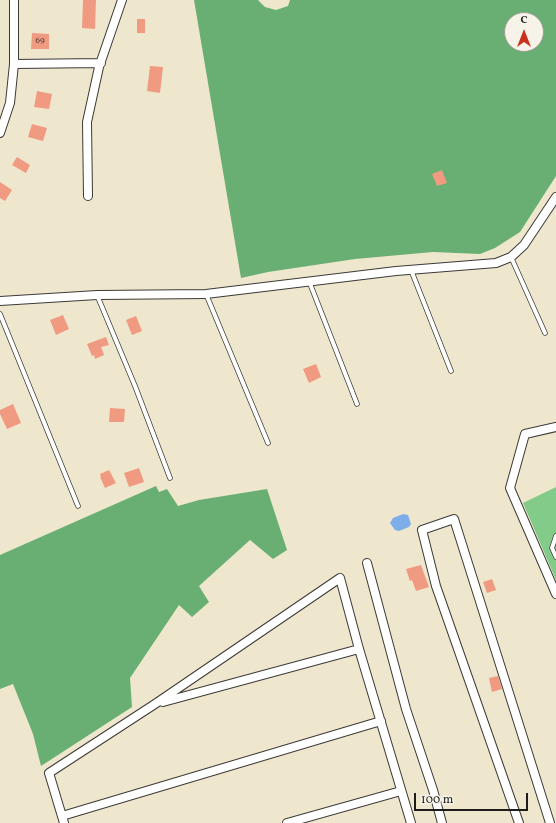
<!DOCTYPE html>
<html>
<head>
<meta charset="utf-8">
<style>
  body { margin:0 }
  #map { position:relative; width:556px; height:823px; overflow:hidden; background:#eee7cd; font-family:Vollkorn,serif }
  canvas { display:block }
  .north { position:absolute; left:504px; top:12px; width:40px; height:40px; box-sizing:border-box; background:#f7f3e8; border:1px solid #9f9d96; border-radius:50%; rotate:0deg; font-size:11px; font-weight:700; line-height:16px; text-align:center; color:#1c1c1c }
  .north::after { content:''; display:block; margin:auto; width:14px; height:18px; background:#c8321e; clip-path:polygon(50% 0,100% 100%,50% 72%,0 100%) }
  .scale { position:absolute; left:414px; top:793px; width:114px; height:18px; box-sizing:border-box; border:2px solid #1c1c1c; border-top:0; padding-left:5px; font-size:12px; line-height:14px; white-space:nowrap; color:#1c1c1c; -webkit-text-stroke:3px #f7f3e8; paint-order:stroke }
</style>
</head>
<body>
<div id="map">
<canvas width="556" height="823"></canvas>
<div class="north">С</div>
<div class="scale">100 m</div>
</div>
<script>
const ctx = document.querySelector('canvas').getContext('2d');
ctx.lineJoin = 'round';
function paint(path, color) { ctx.fillStyle = color; ctx.fill(path, 'evenodd'); }
const poly = rows => new Path2D(rows.map(r => 'M' + r).join(''));
function trace(path, color, width, dash) { ctx.strokeStyle = color; ctx.lineWidth = width; ctx.lineCap = dash ? 'butt' : 'round'; ctx.setLineDash(dash || []); ctx.stroke(path); }
function write(font, color, halo, rows, align = 'center') {
  ctx.font = font + ' Vollkorn,serif'; ctx.lineWidth = 3.5; ctx.setLineDash([]); ctx.textBaseline = 'middle'; ctx.strokeStyle = halo; ctx.fillStyle = color; for (const [text, x, y, turn = 0] of rows) {
    ctx.save(); ctx.translate(x, y); ctx.rotate((+turn || 0) * Math.PI / 180); ctx.textAlign = isNaN(turn) ? turn : align; if (halo) ctx.strokeText(text, 0, 0); ctx.fillText(text, 0, 0); ctx.restore();
  }
}
const green = poly([
  [556,487,556,580,523,503]
]);
const forest = poly([
  [194,0,258,0,265,7,276,10,288,6,290,0,556,0,556,176,520,232,495,248,480,254,433,252,355,259,268,272,241,278],
  [512,20,536,20,536,44,512,44],
  [156,486,159,492,167,489,178,506,199,500,267,489,287,550,273,559,250,540,199,586,209,602,192,617,179,605,130,678,132,707,41,766,33,734,13,684,0,689,0,555]
]);
const water = poly([
  [403,514,408,515,411,524,409,527,399,531,395,530,390,523,393,518]
]);
const building = poly([
  [83,0,96,0,95,29,82,28],
  [137,19,145,19,145,33,137,33],
  [32,33,49,34,49,49,31,49],
  [150,66,163,67,160,93,147,91],
  [37,91,52,94,49,109,34,107],
  [32,124,47,128,43,141,28,137],
  [17,157,30,165,26,173,12,165],
  [442,170,447,183,437,186,432,174],
  [0,182,12,190,5,201,0,198],
  [63,315,69,329,56,335,50,320],
  [136,316,142,331,132,335,126,320],
  [106,337,109,345,101,347,104,355,95,359,94,355,92,356,87,344],
  [316,364,321,377,309,383,303,369],
  [13,404,21,423,7,429,0,414,0,410],
  [110,408,125,409,124,422,109,422],
  [139,468,144,482,129,487,124,473],
  [109,470,116,483,105,488,100,477,101,477,100,474],
  [421,565,429,587,416,591,412,580,410,581,406,569],
  [492,579,496,590,487,593,483,582],
  [498,676,502,689,492,692,489,678]
]);
const service = poly([
  [511,257,545,333],
  [411,270,451,371],
  [309,281,357,404],
  [206,294,268,443],
  [97,295,135,386,170,478],
  [0,314,78,506],
  [556,536,552,548,556,557]
]);
const minor = poly([
  [14,64,101,63],
  [0,133,10,103,14,64,14,0],
  [88,196,87,122,99,67,122,0],
  [0,301,97,295,206,294,396,271,496,263,511,257,524,245,556,197],
  [556,427,525,434,510,488,556,594],
  [367,563,406,709,433,790,442,823],
  [163,702,359,649],
  [62,816,381,721],
  [64,823,49,773,155,704,340,578,359,649,411,823],
  [287,823,401,791],
  [519,823,436,586,422,530,454,519,550,823]
]);
const numberNames = [
  ["69",40,41]
];
paint(green, '#82cb88');
paint(forest, '#69af74');
paint(water, '#7eaee9');
paint(building, '#ef9a81');
trace(service, '#3c3a37', 5.5);
trace(minor, '#3c3a37', 10);
trace(service, '#fff', 4);
trace(minor, '#fff', 8);
write('9px', '#513c35', null, numberNames);
</script>
</body>
</html>
